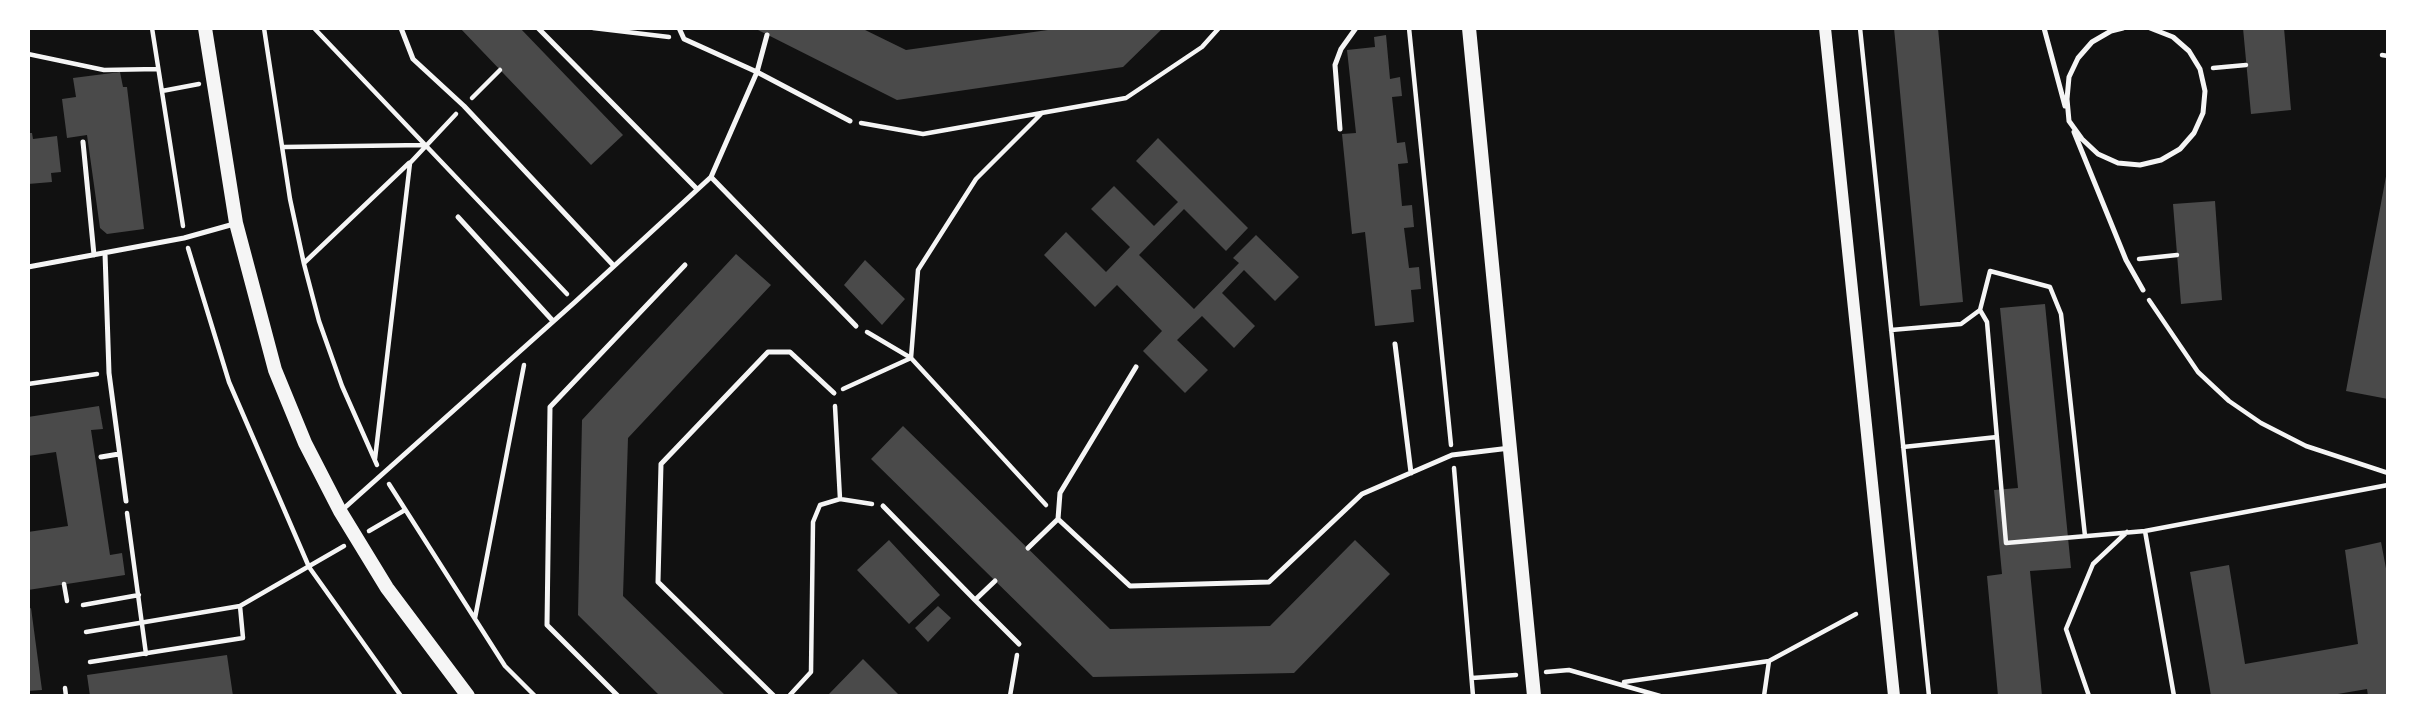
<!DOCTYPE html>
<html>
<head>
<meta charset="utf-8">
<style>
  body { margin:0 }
  #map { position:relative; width:2416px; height:724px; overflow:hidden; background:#111; font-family:Lato,sans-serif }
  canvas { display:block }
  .frame { position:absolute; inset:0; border:30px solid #fff; pointer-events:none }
</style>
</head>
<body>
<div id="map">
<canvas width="2416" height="724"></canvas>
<div class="frame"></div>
</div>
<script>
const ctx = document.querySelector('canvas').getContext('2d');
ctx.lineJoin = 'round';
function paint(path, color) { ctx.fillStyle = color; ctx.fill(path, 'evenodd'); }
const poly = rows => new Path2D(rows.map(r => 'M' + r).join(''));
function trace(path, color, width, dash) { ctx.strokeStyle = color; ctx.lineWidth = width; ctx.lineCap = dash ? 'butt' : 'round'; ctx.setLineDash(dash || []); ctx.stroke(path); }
const building = poly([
  [460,28,520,28,623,135,591,165],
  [754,28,861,28,906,50,1062,28,1163,28,1123,67,897,100],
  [1894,28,1938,28,1963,302,1920,306],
  [2243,28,2284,28,2291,110,2251,114],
  [1386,35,1390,79,1400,77,1402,96,1392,97,1397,143,1405,142,1408,163,1398,164,1402,206,1412,205,1414,227,1404,228,1409,268,1419,267,1421,289,1411,290,1414,322,1375,326,1365,232,1352,234,1342,134,1356,133,1347,50,1375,47,1374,37],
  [120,72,123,87,127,87,144,229,107,234,100,228,87,135,67,138,62,99,76,97,73,78],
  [28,133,32,133,33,139,57,136,61,172,51,173,52,182,28,184],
  [1158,138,1248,228,1226,251,1184,209,1139,255,1194,309,1239,263,1233,258,1256,235,1299,277,1275,301,1244,270,1222,293,1255,326,1234,348,1202,316,1177,340,1208,370,1185,393,1143,351,1162,331,1117,285,1095,307,1044,255,1066,232,1106,272,1130,247,1091,209,1114,186,1154,226,1178,202,1136,161],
  [2387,171,2388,171,2388,399,2346,391],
  [2215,201,2222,300,2181,304,2173,204],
  [736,254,771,285,628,438,623,596,726,696,660,696,578,615,582,420],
  [865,260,905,299,882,325,844,285],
  [2045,304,2071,568,2030,571,2042,696,1998,696,1987,576,2002,574,1994,490,2018,488,2000,308],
  [99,406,103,429,91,430,110,555,122,553,125,575,28,590,28,532,68,526,56,452,28,456,28,417],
  [903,426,1110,629,1270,626,1355,540,1390,574,1294,673,1093,677,871,459],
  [889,540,940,595,909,624,857,570],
  [2381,542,2388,579,2388,696,2368,696,2367,689,2326,696,2211,696,2190,572,2229,565,2245,664,2358,644,2345,550],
  [938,606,951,618,928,642,915,628],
  [31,608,42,690,28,691,28,609],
  [227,655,233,696,90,696,87,675],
  [863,659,900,696,829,694]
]);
const path = poly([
  [152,28,183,226],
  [264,28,290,199,304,264,319,321,342,386,377,465],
  [314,28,567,294],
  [593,28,669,37],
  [1409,28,1451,445],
  [1860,28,1929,696],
  [28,54,104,70,158,69],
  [2382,55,2388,56],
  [2213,68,2246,65],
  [162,91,199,84],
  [472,98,500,70],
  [861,123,923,134,1126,98,1202,47,1219,28],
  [284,147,424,145],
  [188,248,229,382,309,567,401,696],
  [2139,259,2177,255],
  [304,263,409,163],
  [2149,300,2198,372,2229,401,2261,423,2306,446,2388,473],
  [1980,310,1987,322,2006,543,2145,531,2174,696],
  [1891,330,1961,324,1980,310,1990,271,2050,287,2061,314,2085,536],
  [867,332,911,358,1046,505],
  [911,358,918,270,976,179,1042,113],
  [28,384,97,374],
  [843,389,911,358],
  [835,406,840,499],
  [1903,447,1997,437],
  [375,459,410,163,456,114],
  [1454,468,1473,696],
  [389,484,505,666,535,696],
  [127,513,146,654],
  [369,531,405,510],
  [2145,531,2388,485],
  [64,584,67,601],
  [83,605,139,595],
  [475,618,524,365],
  [86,632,240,606,344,546],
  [90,662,243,638,240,606],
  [1546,672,1569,670,1660,696],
  [1472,678,1516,675],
  [1624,682,1769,661],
  [65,688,66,696],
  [789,696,811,672,813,522,820,505,840,499,872,504],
  [1010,696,1017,655],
  [1764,696,1769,661,1856,614],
  [2089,696,2066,629,2093,564,2127,532]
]);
const service = poly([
  [401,28,413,59,464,106,614,266],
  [538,28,697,189],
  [679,28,684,39,757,72,850,121],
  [2044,28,2065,106],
  [2123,28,2111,31,2092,42,2078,58,2069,77,2067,99,2069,121,2082,139,2098,154,2118,163,2140,165,2161,160,2180,149,2194,133,2203,113,2205,91,2200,69,2189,51,2173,37,2150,28],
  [1340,129,1335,65,1341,49,1356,28],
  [2074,132,2126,260,2143,290],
  [83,142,94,255],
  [711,177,856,326],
  [458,217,553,321],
  [105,253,109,373,126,501],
  [28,267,184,238,234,224],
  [1395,344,1411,473],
  [101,457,119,454],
  [883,506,975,600,995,581],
  [341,511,575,302,711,177,757,72,767,35],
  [1058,519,1130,586,1269,582,1362,494,1452,455,1510,448],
  [1028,548,1058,519,1060,493,1136,367],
  [975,600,1019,644],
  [618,696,547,625,550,407,685,265],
  [774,696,658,582,661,464,768,352,790,352,834,393]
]);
const tertiary = poly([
  [1825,28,1894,696]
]);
const secondary = poly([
  [205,28,236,223,275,370,305,443,340,511,387,588,468,696],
  [1469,28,1534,696]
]);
paint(building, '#4a4a4a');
trace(path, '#f5f5f5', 4.5);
trace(service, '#f5f5f5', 5);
trace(tertiary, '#f5f5f5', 12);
trace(secondary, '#f5f5f5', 14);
</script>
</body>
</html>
